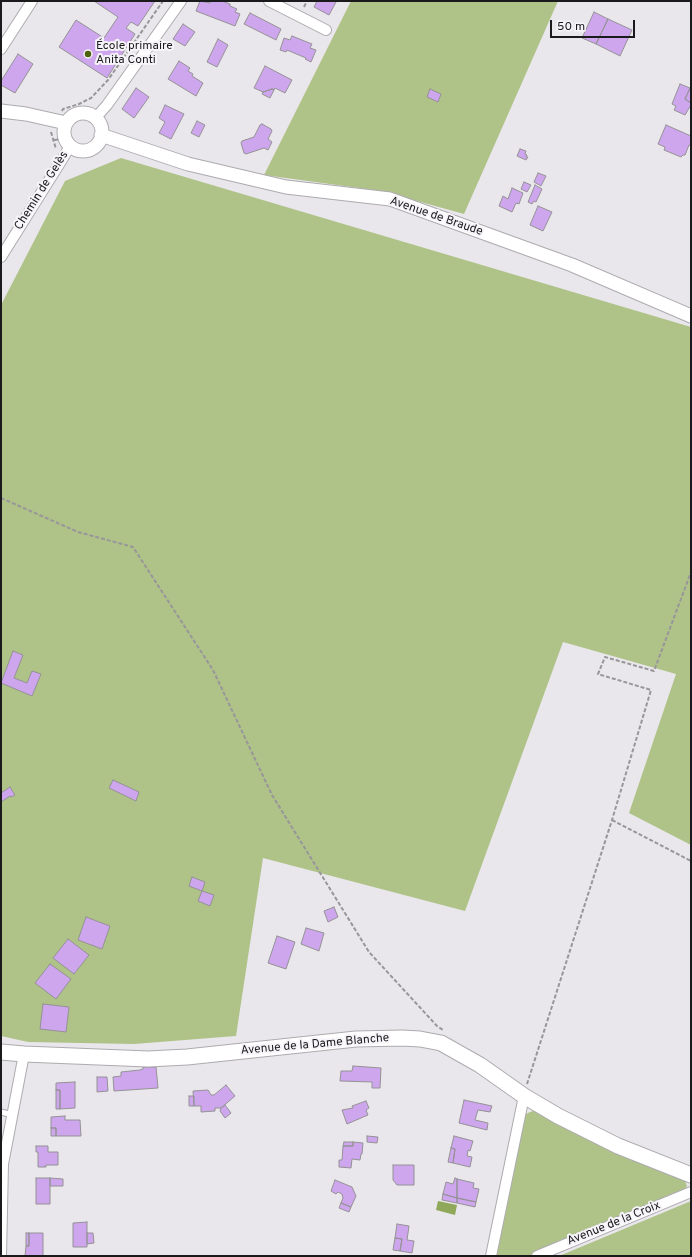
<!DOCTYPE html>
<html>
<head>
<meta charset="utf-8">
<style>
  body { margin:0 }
  #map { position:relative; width:692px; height:1257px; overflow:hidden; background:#e9e7eb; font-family:Overpass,sans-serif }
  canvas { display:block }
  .frame { position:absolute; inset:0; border:2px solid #1a191b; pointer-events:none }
  .scale { position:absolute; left:550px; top:20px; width:85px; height:18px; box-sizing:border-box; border:2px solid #1a191b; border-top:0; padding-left:5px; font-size:12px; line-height:14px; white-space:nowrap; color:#1a191b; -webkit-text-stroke:3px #f6f4f8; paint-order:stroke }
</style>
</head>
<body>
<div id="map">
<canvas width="692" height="1257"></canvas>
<div class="frame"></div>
<div class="scale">50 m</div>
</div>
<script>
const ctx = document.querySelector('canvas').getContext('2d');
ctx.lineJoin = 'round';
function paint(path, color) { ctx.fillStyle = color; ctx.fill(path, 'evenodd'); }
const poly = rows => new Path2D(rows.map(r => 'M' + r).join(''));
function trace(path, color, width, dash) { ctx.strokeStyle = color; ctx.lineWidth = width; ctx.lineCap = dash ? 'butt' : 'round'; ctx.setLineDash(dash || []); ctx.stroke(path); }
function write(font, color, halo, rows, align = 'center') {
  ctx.font = font + ' Overpass,sans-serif'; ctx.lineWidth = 4; ctx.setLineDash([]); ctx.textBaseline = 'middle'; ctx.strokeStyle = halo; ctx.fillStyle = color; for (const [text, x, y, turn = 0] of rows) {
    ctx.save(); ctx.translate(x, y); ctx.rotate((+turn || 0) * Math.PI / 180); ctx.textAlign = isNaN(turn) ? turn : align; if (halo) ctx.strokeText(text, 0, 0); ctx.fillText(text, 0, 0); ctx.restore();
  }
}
const green = poly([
  [351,1,558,1,464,214,381,191,264,175],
  [121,158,691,327,691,845,629,813,676,674,563,642,465,911,263,858,236,1036,134,1044,28,1042,1,1036,1,305,65,181],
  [536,1110,636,1161,685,1181,687,1186,684,1191,530,1256,493,1256,523,1120,526,1114,530,1112],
  [691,1201,691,1256,559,1256]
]);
const water = poly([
  [438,1201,457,1205,455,1215,436,1210]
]);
const building = poly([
  [94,1,155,1,138,26,131,22,126,28,135,34,107,78,59,47,76,20,104,38,118,17,94,1],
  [200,1,210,3,211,1,222,1,230,4,230,6,237,9,235,12,240,14,235,26,196,11,200,1],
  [317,1,333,1,336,2,329,15,314,7,317,1],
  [594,12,608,19,596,44,582,38,594,12],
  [250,13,281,29,276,40,244,24,250,13],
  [608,19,632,30,620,56,596,44,608,19],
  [183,24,195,32,185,46,173,39,183,24],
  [292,36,312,44,310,48,316,50,311,62,305,59,306,58,287,50,286,52,280,50,284,38,290,40,292,36],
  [218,39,228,45,217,67,207,62,218,39],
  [18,54,33,64,15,93,1,85,1,81,18,54],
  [179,61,190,68,188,71,193,74,192,76,203,83,196,96,168,79,179,61],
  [265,66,292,80,285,93,275,88,274,90,272,89,263,92,254,88,265,66],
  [680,84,690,88,685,99,691,103,691,105,685,115,674,110,676,106,672,104,680,84],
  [136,88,149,97,134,118,122,109,136,88],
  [690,88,691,88,691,103,685,99,690,88],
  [272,89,274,90,270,98,262,94,263,92,272,89],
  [430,89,441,94,438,102,427,97,430,89],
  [165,105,184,114,171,139,159,133,165,122,159,118,165,105],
  [197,121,205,125,199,137,191,133,197,121],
  [262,124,271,129,272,131,268,139,272,142,268,150,264,148,246,154,244,153,241,143,242,141,254,137,260,125,262,124],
  [666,125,691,136,691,146,689,145,685,155,683,155,681,157,664,150,665,147,658,144,666,125],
  [520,149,526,151,525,154,527,155,526,157,528,157,526,160,517,156,520,149],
  [538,173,546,176,541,186,534,182,538,173],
  [524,182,531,185,527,192,521,189,524,182],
  [535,185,542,189,536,202,534,201,532,204,528,202,535,185],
  [512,188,523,193,519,204,516,203,512,212,499,206,503,196,508,199,512,188],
  [538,206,552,212,543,231,530,225,538,206],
  [13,651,23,655,14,678,27,683,32,671,41,674,32,696,1,683,13,651],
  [113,780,139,792,136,801,109,788,113,780],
  [10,787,15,795,11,797,10,796,1,802,1,793,10,787],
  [192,877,205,882,202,891,189,886,192,877],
  [202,891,214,895,210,906,198,901,202,891],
  [334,907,338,917,328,922,324,911,334,907],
  [86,917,110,926,102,949,78,940,86,917],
  [306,928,324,933,319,951,301,944,306,928],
  [277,936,295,942,286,969,268,963,277,936],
  [68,939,89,955,74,974,53,958,68,939],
  [50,964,71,979,56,999,35,983,50,964],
  [43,1004,69,1007,66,1032,40,1029,43,1004],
  [353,1066,381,1068,380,1088,372,1088,372,1082,340,1081,341,1071,352,1071,353,1066],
  [143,1067,156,1067,158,1088,114,1091,113,1077,121,1076,121,1072,140,1070,143,1069,143,1067],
  [97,1077,107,1077,108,1091,97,1092,97,1077],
  [75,1082,75,1108,60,1109,60,1090,56,1090,56,1083,75,1082],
  [226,1085,235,1096,221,1108,215,1108,215,1111,201,1112,201,1106,194,1106,193,1091,208,1090,211,1095,214,1095,226,1085],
  [56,1090,60,1090,60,1109,56,1109,56,1090],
  [189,1096,194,1096,194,1106,189,1106,189,1096],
  [464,1100,492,1106,490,1112,478,1110,475,1120,488,1123,487,1130,459,1123,464,1100],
  [366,1101,369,1108,366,1110,368,1115,347,1124,342,1110,353,1108,352,1106,366,1101],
  [225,1105,231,1113,225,1118,220,1111,221,1108,225,1105],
  [65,1116,65,1120,80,1120,81,1136,56,1136,56,1128,51,1128,51,1117,65,1116],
  [51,1128,56,1128,56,1136,51,1136,51,1128],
  [367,1136,378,1137,377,1143,367,1142,367,1136],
  [454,1136,473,1141,470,1151,468,1150,467,1156,472,1157,470,1167,453,1163,455,1149,451,1148,454,1136],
  [344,1142,353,1142,353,1146,343,1146,344,1142],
  [353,1142,363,1143,362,1154,361,1154,360,1160,352,1159,351,1168,339,1167,339,1160,342,1160,343,1146,353,1146,353,1142],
  [36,1146,48,1146,48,1152,58,1152,58,1165,46,1165,46,1167,38,1167,38,1152,36,1152,36,1146],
  [451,1148,455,1149,453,1163,448,1162,451,1148],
  [393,1165,414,1165,414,1185,397,1185,393,1180,393,1165],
  [36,1178,50,1178,50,1204,36,1204,36,1178],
  [50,1178,63,1179,63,1186,50,1186,50,1178],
  [455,1178,457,1179,457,1198,443,1194,446,1182,453,1184,455,1178],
  [457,1179,474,1183,473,1188,479,1189,476,1202,457,1198,457,1179],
  [335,1180,352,1187,356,1196,351,1207,341,1203,343,1198,342,1194,338,1192,336,1194,331,1191,335,1180],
  [443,1194,457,1198,457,1203,442,1200,443,1194],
  [457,1198,476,1202,475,1207,457,1203,457,1198],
  [341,1203,351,1207,349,1212,339,1208,341,1203],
  [87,1222,87,1247,73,1247,73,1223,87,1222],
  [397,1224,409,1226,407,1240,414,1241,412,1253,400,1251,402,1239,395,1238,397,1224],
  [26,1233,29,1233,29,1246,26,1246,26,1233],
  [29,1233,43,1233,43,1256,25,1256,26,1246,29,1246,29,1233],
  [87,1233,93,1233,94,1243,87,1244,87,1233],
  [395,1238,402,1239,400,1251,393,1250,395,1238]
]);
const path = poly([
  [304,7,307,1],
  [62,111,63,109,79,104,91,98,108,80,163,1],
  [51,132,56,149],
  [54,140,63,139],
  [1,498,78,532,133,547,213,670,272,795,369,952,437,1026,443,1030],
  [612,820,691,861],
  [527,1084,612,820,651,690,598,674,605,657,654,671,691,572]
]);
const service = poly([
  [1,1112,13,1115]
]);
const minor = poly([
  [269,1,326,30],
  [1,49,32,1],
  [94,117,99,114,107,105,181,1],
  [1,257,63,158,70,146],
  [1,1256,3,1164,24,1054],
  [491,1256,524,1096],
  [537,1256,691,1192]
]);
const tertiary = poly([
  [1,111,26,114,66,123],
  '64 132a19 19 0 1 1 38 0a19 19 0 1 1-38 0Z',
  [101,135,188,164,286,187,390,199,572,265,691,316]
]);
const secondary = poly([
  [1,1052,24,1054,148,1059,187,1057,356,1039,402,1038,420,1039,441,1043,480,1065,524,1096,558,1116,618,1146,691,1175]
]);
const markers = [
  [88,54,4,"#4d620d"]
];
const poiNames = [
  ["École primaire",96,47],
  ["Anita Conti",96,61]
];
const streetNames = [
  ["Chemin de Gelès",42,191,-58],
  ["Avenue de Braude",436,217,19],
  ["Avenue de la Dame Blanche",315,1045,-5],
  ["Avenue de la Croix",614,1224,-22]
];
paint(green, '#afc389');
paint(water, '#8fa85a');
paint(building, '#cea6ed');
trace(building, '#949295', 1);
trace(service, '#adabaf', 7);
trace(minor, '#adabaf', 12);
trace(tertiary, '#adabaf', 15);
trace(secondary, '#adabaf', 17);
trace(path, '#989699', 2, [4, 2]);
trace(service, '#fff', 5);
trace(minor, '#fff', 10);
trace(tertiary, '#fff', 13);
trace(secondary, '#fff', 15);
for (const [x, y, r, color] of markers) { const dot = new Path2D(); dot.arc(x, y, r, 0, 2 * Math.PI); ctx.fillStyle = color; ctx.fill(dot); trace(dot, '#f6f4f8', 1.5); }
write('12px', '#1a191b', '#f6f4f8', poiNames, 'left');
write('12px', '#1a191b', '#f6f4f8', streetNames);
</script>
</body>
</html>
